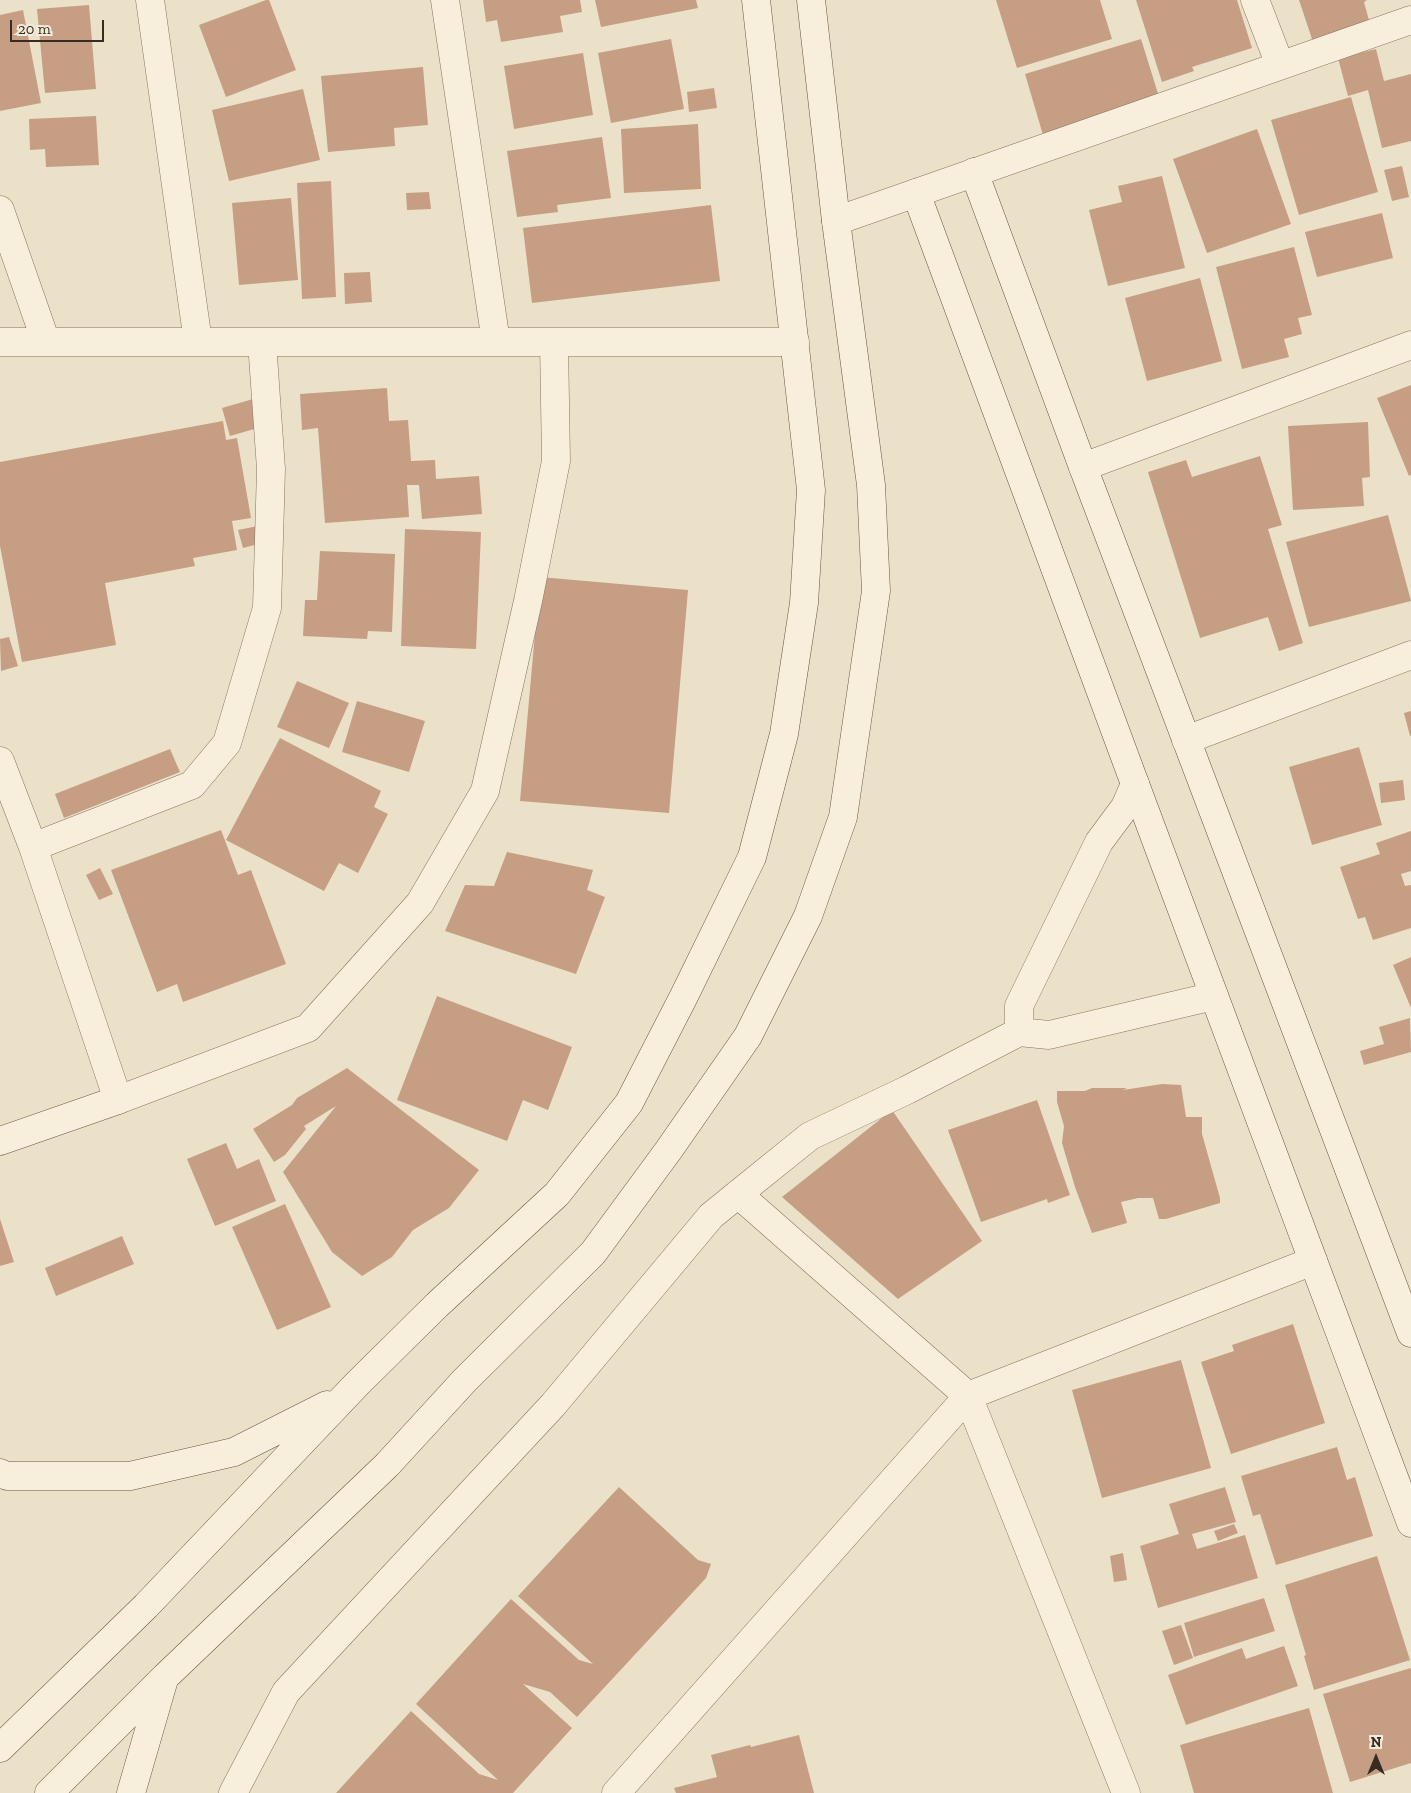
<!DOCTYPE html>
<html>
<head>
<meta charset="utf-8">
<style>
  body { margin:0 }
  #map { position:relative; width:1411px; height:1793px; overflow:hidden; background:#ebe1c9; font-family:"Zilla Slab",serif }
  canvas { display:block }
  .north { position:absolute; left:1351px; top:1733px; width:50px; height:50px; -webkit-text-stroke:4px #f3ebd9; paint-order:stroke; rotate:0deg; font-size:14px; font-weight:700; line-height:20px; text-align:center; color:#382c22 }
  .north::after { content:''; display:block; margin:auto; width:18px; height:22px; background:#382c22; clip-path:polygon(50% 0,100% 100%,50% 72%,0 100%) }
  .scale { position:absolute; left:10px; top:20px; width:94px; height:22px; box-sizing:border-box; border:2px solid #382c22; border-top:0; padding-left:6px; font-size:15px; line-height:18px; white-space:nowrap; color:#382c22; -webkit-text-stroke:4px #f3ebd9; paint-order:stroke }
</style>
</head>
<body>
<div id="map">
<canvas width="1411" height="1793"></canvas>
<div class="north">N</div>
<div class="scale">20 m</div>
</div>
<script>
const ctx = document.querySelector('canvas').getContext('2d');
ctx.lineJoin = 'round';
function paint(path, color) { ctx.fillStyle = color; ctx.fill(path, 'evenodd'); }
const poly = rows => new Path2D(rows.map(r => 'M' + r).join(''));
function trace(path, color, width, dash) { ctx.strokeStyle = color; ctx.lineWidth = width; ctx.lineCap = dash ? 'butt' : 'round'; ctx.setLineDash(dash || []); ctx.stroke(path); }
const building = poly([
  [266,0,269,0,296,70,226,97,199,25],
  [483,0,580,0,582,12,560,16,563,32,501,42,497,20,486,22],
  [595,0,696,0,698,8,601,27],
  [996,0,1100,0,1112,39,1017,68],
  [1136,0,1237,0,1252,48,1192,67,1194,71,1162,82],
  [1299,0,1367,0,1364,2,1370,24,1313,42],
  [89,5,96,89,45,93,37,9],
  [23,10,41,103,0,111,0,15],
  [671,39,684,109,611,123,598,53],
  [1141,39,1160,100,1043,135,1025,74],
  [1376,49,1384,81,1411,74,1411,141,1382,148,1368,90,1348,96,1338,58],
  [583,53,593,115,514,129,504,66],
  [423,67,428,125,394,128,395,146,328,152,321,76],
  [714,88,717,108,689,112,687,92],
  [303,89,320,160,229,181,212,110],
  [1351,97,1378,192,1299,215,1271,120],
  [96,116,99,165,46,167,45,149,30,150,29,119],
  [698,124,701,189,624,193,621,129],
  [1257,129,1291,224,1207,253,1173,159],
  [602,137,611,198,557,205,558,212,517,217,507,151],
  [1402,166,1409,197,1392,201,1384,170],
  [1162,176,1185,268,1108,286,1089,210,1122,202,1118,186],
  [331,181,336,297,302,299,297,183],
  [429,192,431,209,407,210,406,193],
  [291,198,298,280,239,285,232,203],
  [711,205,720,281,532,303,523,228],
  [1382,213,1393,258,1317,277,1305,232],
  [1294,247,1312,315,1298,318,1302,334,1284,339,1289,357,1242,369,1216,267],
  [370,272,372,302,345,304,344,273],
  [1200,278,1222,361,1147,381,1125,298],
  [1411,385,1411,475,1409,476,1377,398],
  [387,388,389,421,408,420,411,461,435,460,436,479,479,476,482,514,422,519,419,485,407,485,409,517,325,523,318,428,302,430,300,394],
  [253,399,261,427,230,436,222,408],
  [223,421,226,440,237,438,251,518,232,521,237,550,193,558,195,566,105,583,116,645,22,662,0,546,0,462],
  [1368,422,1370,477,1362,478,1364,506,1293,510,1288,426],
  [1260,456,1282,525,1268,529,1303,643,1279,651,1268,617,1200,638,1148,472,1186,460,1192,477],
  [1388,515,1411,601,1309,627,1286,542],
  [258,526,262,543,243,548,238,530],
  [405,529,481,532,476,649,401,646],
  [320,551,395,554,392,632,368,631,367,639,303,636,305,600,317,600],
  [540,577,688,590,669,813,520,801],
  [9,637,18,666,1,671,0,639],
  [297,681,349,703,329,748,277,727],
  [357,701,425,721,409,772,342,752],
  [1411,711,1411,736,1410,736,1404,713],
  [280,738,381,791,374,807,388,814,358,873,339,863,324,891,226,840],
  [1359,747,1382,825,1312,845,1289,767],
  [170,749,180,772,64,818,55,794],
  [1403,780,1405,800,1381,803,1379,783],
  [221,830,238,875,251,870,286,964,183,1002,177,984,157,992,111,870],
  [1411,831,1411,871,1401,874,1405,886,1411,885,1411,928,1373,940,1365,917,1358,919,1340,867,1380,854,1376,843],
  [507,852,593,870,587,890,605,897,576,974,445,931,465,885,494,886],
  [100,868,113,894,99,900,86,875],
  [1411,957,1411,1008,1393,965],
  [437,996,572,1047,548,1110,523,1100,507,1141,397,1100],
  [1410,1018,1411,1052,1364,1065,1360,1051,1384,1044,1379,1027],
  [347,1068,479,1170,449,1208,413,1230,392,1257,362,1276,332,1252,283,1172,336,1106,304,1126,306,1129,285,1155,274,1162,253,1129,292,1105,297,1098],
  [1162,1084,1181,1085,1186,1117,1202,1117,1202,1134,1220,1198,1220,1203,1166,1219,1159,1219,1153,1198,1138,1198,1121,1202,1127,1223,1092,1233,1075,1187,1062,1143,1064,1126,1057,1102,1057,1091,1085,1091,1092,1088,1127,1088,1123,1090],
  [1037,1100,1070,1195,1048,1203,1047,1199,981,1222,948,1130],
  [892,1110,982,1241,898,1299,782,1197],
  [226,1143,237,1169,259,1159,276,1201,215,1226,187,1159],
  [285,1204,331,1307,277,1330,232,1227],
  [0,1219,14,1262,0,1266],
  [122,1236,134,1264,56,1296,45,1268],
  [1293,1324,1325,1423,1231,1454,1201,1362,1234,1351,1232,1345],
  [1181,1360,1211,1468,1102,1498,1072,1390],
  [1337,1447,1347,1480,1355,1477,1373,1536,1276,1565,1260,1514,1253,1516,1241,1476],
  [619,1487,698,1560,711,1564,706,1578,577,1717,550,1692,523,1684,572,1728,513,1793,336,1793,411,1711,479,1774,498,1780,416,1704,511,1599,579,1660,593,1664,518,1596],
  [1225,1487,1236,1522,1192,1534,1197,1549,1245,1535,1258,1578,1158,1608,1140,1546,1179,1534,1169,1504],
  [1234,1524,1238,1533,1218,1541,1214,1531],
  [1123,1553,1127,1580,1114,1582,1110,1556],
  [1377,1556,1410,1660,1314,1690,1304,1656,1306,1655,1285,1585],
  [1264,1598,1275,1631,1194,1657,1184,1623],
  [1181,1625,1193,1658,1174,1665,1162,1631],
  [1284,1646,1298,1686,1186,1725,1168,1675,1242,1648,1246,1659],
  [1411,1668,1411,1763,1350,1782,1323,1694],
  [1309,1708,1333,1793,1194,1793,1180,1745],
  [799,1735,814,1793,676,1793,674,1788,717,1777,711,1755,750,1745,751,1747]
]);
const street = poly([
  [150,0,198,342],
  [445,0,496,342],
  [1255,0,1280,65],
  [0,210,46,342],
  [836,221,1411,20],
  [0,342,795,342],
  [1083,467,1411,345],
  [1186,740,1411,655],
  [0,761,33,847,118,1100,308,1028,420,903,485,791,528,601,556,461,554,342],
  [33,847,192,785,227,743,267,608,271,469,262,342],
  [1019,1032,1019,1006,1099,842,1125,807,1135,784],
  [738,1194,968,1396,1126,1793],
  [233,1793,286,1692,553,1405,711,1216,738,1194,810,1136,907,1090,1019,1032,1049,1035,1214,996],
  [616,1793,968,1396,1313,1261]
]);
const secondary = poly([
  [974,172,1083,467,1411,1333],
  [916,193,1135,784,1411,1523],
  [0,1141,118,1100],
  [0,1473,7,1476,130,1476,234,1452,327,1405],
  [0,1748,146,1606,357,1384,437,1305,557,1194,629,1103,684,996,752,857,784,734,804,603,811,490,756,0],
  [49,1793,165,1677,387,1465,465,1380,593,1253,668,1151,748,1036,808,916,843,817,876,591,871,485,836,221,811,0],
  [131,1793,164,1679]
]);
paint(building, '#c69e83');
trace(street, '#87745f', 29);
trace(secondary, '#695542', 29);
trace(street, '#f7efdc', 28);
trace(secondary, '#f7efdc', 28);
</script>
</body>
</html>
